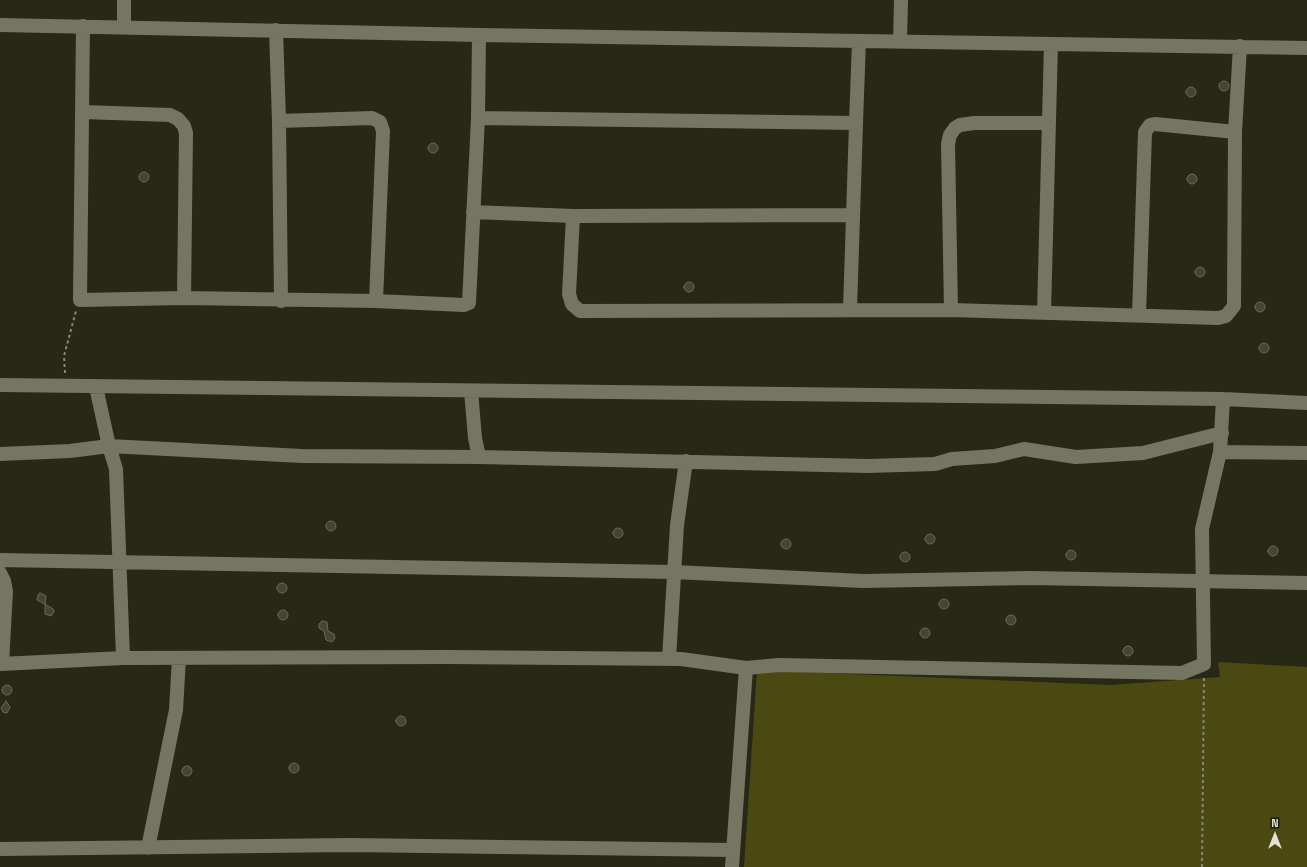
<!DOCTYPE html>
<html>
<head>
<meta charset="utf-8">
<style>
  body { margin:0 }
  #map { position:relative; width:1307px; height:867px; overflow:hidden; background:#282816; font-family:"Space Grotesk",sans-serif }
  canvas { display:block }
  .north { position:absolute; left:1255px; top:815px; width:40px; height:40px; -webkit-text-stroke:3px #1e1e0d; paint-order:stroke; rotate:0deg; font-size:11px; font-weight:700; line-height:16px; text-align:center; color:#e1e1d6 }
  .north::after { content:''; display:block; margin:auto; width:14px; height:18px; background:#e1e1d6; clip-path:polygon(50% 0,100% 100%,50% 72%,0 100%) }
</style>
</head>
<body>
<div id="map">
<canvas width="1307" height="867"></canvas>
<div class="north">N</div>
</div>
<script>
const ctx = document.querySelector('canvas').getContext('2d');
ctx.lineJoin = 'round';
function paint(path, color) { ctx.fillStyle = color; ctx.fill(path, 'evenodd'); }
const poly = rows => new Path2D(rows.map(r => 'M' + r).join(''));
function trace(path, color, width, dash) { ctx.strokeStyle = color; ctx.lineWidth = width; ctx.lineCap = dash ? 'butt' : 'round'; ctx.setLineDash(dash || []); ctx.stroke(path); }
const green = poly([
  [1218,662,1307,667,1307,867,744,867,757,670,1111,685,1220,677]
]);
const building = poly([
  '1219 86a5 5 0 1 1 10 0a5 5 0 1 1-10 0Z',
  '1186 92a5 5 0 1 1 10 0a5 5 0 1 1-10 0Z',
  '428 148a5 5 0 1 1 10 0a5 5 0 1 1-10 0Z',
  '139 177a5 5 0 1 1 10 0a5 5 0 1 1-10 0Z',
  '1187 179a5 5 0 1 1 10 0a5 5 0 1 1-10 0Z',
  '1195 272a5 5 0 1 1 10 0a5 5 0 1 1-10 0Z',
  '684 287a5 5 0 1 1 10 0a5 5 0 1 1-10 0Z',
  '1255 307a5 5 0 1 1 10 0a5 5 0 1 1-10 0Z',
  '1259 348a5 5 0 1 1 10 0a5 5 0 1 1-10 0Z',
  '326 526a5 5 0 1 1 10 0a5 5 0 1 1-10 0Z',
  '613 533a5 5 0 1 1 10 0a5 5 0 1 1-10 0Z',
  '925 539a5 5 0 1 1 10 0a5 5 0 1 1-10 0Z',
  '781 544a5 5 0 1 1 10 0a5 5 0 1 1-10 0Z',
  '1268 551a5 5 0 1 1 10 0a5 5 0 1 1-10 0Z',
  '1066 555a5 5 0 1 1 10 0a5 5 0 1 1-10 0Z',
  '900 557a5 5 0 1 1 10 0a5 5 0 1 1-10 0Z',
  '277 588a5 5 0 1 1 10 0a5 5 0 1 1-10 0Z',
  [40,593,46,596,45,604,53,609,54,612,51,616,45,614,45,604,37,600,38,595,40,593],
  '939 604a5 5 0 1 1 10 0a5 5 0 1 1-10 0Z',
  '278 615a5 5 0 1 1 10 0a5 5 0 1 1-10 0Z',
  '1006 620a5 5 0 1 1 10 0a5 5 0 1 1-10 0Z',
  [322,621,327,622,328,631,334,634,335,638,332,642,326,640,324,631,319,628,319,624,322,621],
  '920 633a5 5 0 1 1 10 0a5 5 0 1 1-10 0Z',
  '1123 651a5 5 0 1 1 10 0a5 5 0 1 1-10 0Z',
  '2 690a5 5 0 1 1 10 0a5 5 0 1 1-10 0Z',
  [6,701,10,707,7,713,3,712,1,708,6,701],
  '396 721a5 5 0 1 1 10 0a5 5 0 1 1-10 0Z',
  '289 768a5 5 0 1 1 10 0a5 5 0 1 1-10 0Z',
  '182 771a5 5 0 1 1 10 0a5 5 0 1 1-10 0Z'
]);
const path = poly([
  [65,373,64,356,76,311],
  [1202,867,1204,677]
]);
const minor = poly([
  [0,25,479,35,1307,48],
  [83,26,80,300,184,298,376,301,464,305,469,303,478,118,479,35],
  [124,27,124,0],
  [276,30,279,121],
  [900,41,901,0],
  [83,112,170,115,178,119,184,126,186,133,184,298],
  [478,118,856,123,850,310],
  [856,123,859,41],
  [473,212,573,216,852,215],
  [573,216,569,294,572,304,580,311,951,310,1218,318,1226,316,1234,306,1235,132,1240,46],
  [281,301,279,121,372,118,380,122,383,131,376,301],
  [951,310,948,144,950,135,955,128,960,125,974,123,1049,123],
  [1044,312,1051,44],
  [1139,315,1145,132,1150,125,1155,124,1235,132],
  [0,385,1223,399,1307,403],
  [96,387,109,446,116,469,123,658],
  [471,391,475,438,479,457,868,466,935,464,952,459,995,456,1024,449,1076,457,1143,453,1222,433],
  [1220,452,1307,453],
  [0,454,70,451,109,446,302,456,479,457],
  [0,560,674,572,863,581,1031,578,1307,583],
  [0,573,4,581,6,591,2,664],
  [669,659,677,525,686,461],
  [0,664,123,658,448,657,681,659,746,668],
  [148,848,176,710,179,658],
  [0,849,349,845,733,850],
  [732,867,746,668,779,665,1182,673,1204,664,1202,529,1220,452,1223,399]
]);
paint(green, '#4a4912');
paint(building, '#454533');
trace(building, '#696956', 1);
trace(path, '#88887a', 2, [3, 3]);
trace(minor, '#757561', 14);
</script>
</body>
</html>
